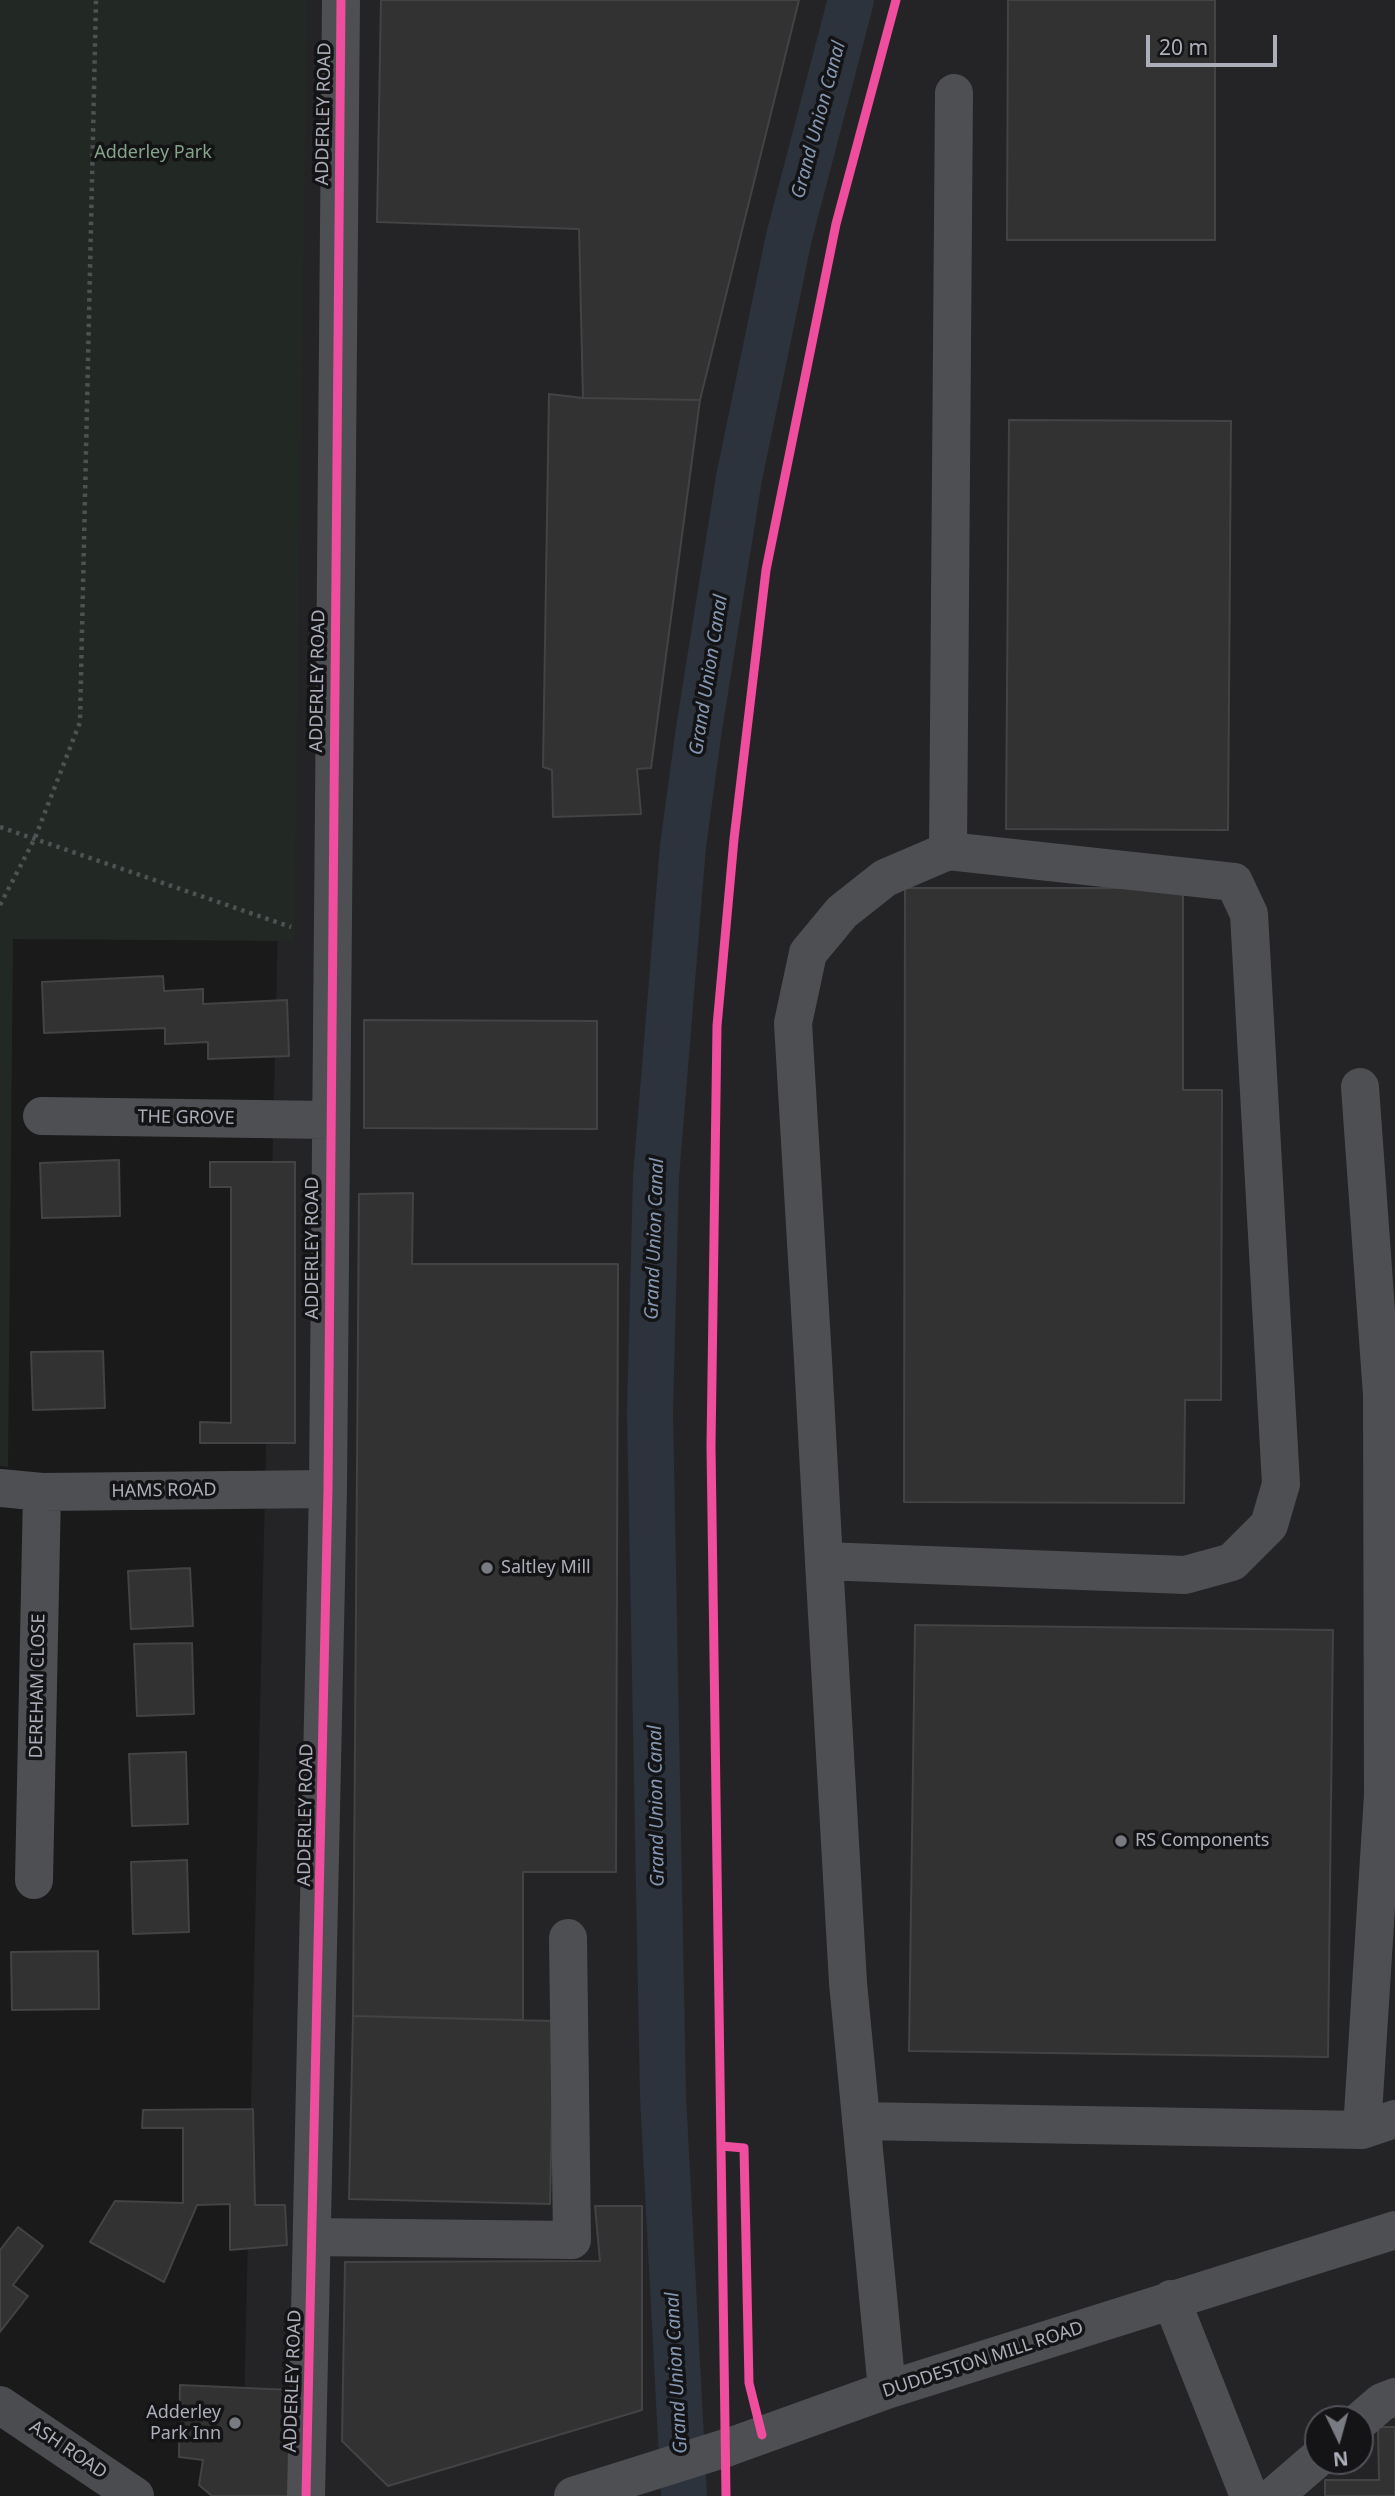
<!DOCTYPE html>
<html>
<head>
<meta charset="utf-8">
<style>
  body { margin:0 }
  #map { position:relative; width:1395px; height:2496px; overflow:hidden; background:#1a1a1a; font-family:"Noto Sans",sans-serif }
  canvas { display:block }
  .north { position:absolute; left:1304px; top:2405px; width:70px; height:70px; box-sizing:border-box; background:#141416; border:2px solid #515258; border-radius:50%; rotate:175deg; font-size:19px; font-weight:700; line-height:28px; text-align:center; color:#acafba }
  .north::after { content:''; display:block; margin:auto; width:24px; height:32px; background:#797b82; clip-path:polygon(50% 0,100% 100%,50% 72%,0 100%) }
  .scale { position:absolute; left:1146px; top:35px; width:131px; height:32px; box-sizing:border-box; border:4px solid #acafba; border-top:0; padding-left:9px; font-size:21px; line-height:24px; white-space:nowrap; color:#acafba; -webkit-text-stroke:5px #141416; paint-order:stroke }
</style>
</head>
<body>
<div id="map">
<canvas width="1395" height="2496"></canvas>
<div class="north">N</div>
<div class="scale">20 m</div>
</div>
<script>
const ctx = document.querySelector('canvas').getContext('2d');
ctx.lineJoin = 'round';
function paint(path, color) { ctx.fillStyle = color; ctx.fill(path, 'evenodd'); }
const poly = rows => new Path2D(rows.map(r => 'M' + r).join(''));
function trace(path, color, width, dash) { ctx.strokeStyle = color; ctx.lineWidth = width; ctx.lineCap = dash ? 'butt' : 'round'; ctx.setLineDash(dash || []); ctx.stroke(path); }
function write(font, color, halo, rows, align = 'center') {
  ctx.font = font + ' "Noto Sans",sans-serif'; ctx.lineWidth = 7; ctx.setLineDash([]); ctx.textBaseline = 'middle'; ctx.strokeStyle = halo; ctx.fillStyle = color; for (const [text, x, y, turn = 0] of rows) {
    ctx.save(); ctx.translate(x, y); ctx.rotate((+turn || 0) * Math.PI / 180); ctx.textAlign = isNaN(turn) ? turn : align; if (halo) ctx.strokeText(text, 0, 0); ctx.fillText(text, 0, 0); ctx.restore();
  }
}
const built = poly([
  [299,0,1395,0,1395,2496,242,2496],
  [1318,2419,1360,2419,1360,2461,1318,2461]
]);
const green = poly([
  [0,0,307,0,294,941,13,939,8,1467,0,1466]
]);
const canal = poly([
  [684,2496,663,2096,650,1412,656,1177,683,846,699,729,739,478,789,237,851,0]
]);
const building = poly([
  [381,0,799,0,700,400,583,398,579,229,377,222,381,0],
  [1008,0,1215,0,1215,240,1007,240,1008,0],
  [549,394,583,398,700,400,651,768,637,769,641,814,553,817,552,770,543,767,549,394],
  [1009,420,1231,421,1228,830,1006,829,1009,420],
  [905,888,1183,888,1183,1090,1222,1090,1221,1400,1185,1400,1184,1503,904,1502,905,888],
  [163,976,164,991,203,989,203,1004,287,1000,289,1056,208,1059,208,1042,165,1044,165,1028,44,1033,42,982,163,976],
  [364,1020,597,1021,597,1129,364,1128,364,1020],
  [119,1160,120,1216,42,1218,40,1163,119,1160],
  [210,1162,295,1162,295,1443,200,1443,200,1422,231,1423,231,1187,210,1187,210,1162],
  [413,1193,412,1264,618,1264,616,1872,523,1872,523,2020,353,2016,359,1194,413,1193],
  [103,1351,105,1408,33,1410,31,1352,103,1351],
  [190,1568,193,1626,131,1629,128,1571,190,1568],
  [915,1625,1333,1630,1328,2057,909,2051,915,1625],
  [192,1643,194,1714,137,1716,134,1644,192,1643],
  [186,1752,188,1824,132,1826,129,1754,186,1752],
  [187,1860,189,1932,133,1934,131,1862,187,1860],
  [98,1951,99,2009,12,2010,11,1952,98,1951],
  [353,2016,554,2021,550,2204,349,2199,353,2016],
  [253,2109,255,2205,285,2205,287,2245,230,2250,230,2204,197,2205,164,2282,90,2242,115,2201,183,2203,183,2128,142,2128,143,2110,253,2109],
  [595,2206,642,2206,642,2410,388,2486,342,2441,345,2262,600,2261,595,2206],
  [18,2227,43,2246,13,2285,28,2296,0,2332,0,2250,18,2227],
  [180,2385,291,2390,290,2496,212,2496,199,2485,203,2460,179,2457,180,2385],
  [1378,2427,1395,2427,1395,2496,1325,2496,1325,2480,1379,2480,1378,2427]
]);
const path = poly([
  [0,827,291,927],
  [0,905,35,838,80,722,96,0]
]);
const minor = poly([
  [948,851,954,93],
  [1360,1087,1382,1395,1383,1795,1362,2130],
  [42,1116,329,1120],
  [0,1488,42,1492,328,1489],
  [824,1561,1185,1575,1232,1562,1269,1525,1281,1484,1249,914,1234,882,948,851,885,878,842,912,808,953,793,1023,813,1360,824,1561,848,1983,887,2390],
  [34,1880,42,1492],
  [861,2121,1362,2130,1395,2119],
  [313,2237,572,2240,568,1938],
  [1171,2299,1249,2496],
  [1360,2421,1382,2402,1395,2397],
  [306,2496,328,1489,341,0],
  [573,2496,729,2447,887,2390,1395,2230],
  [1274,2496,1318,2458]
]);
const major = poly([
  [0,2405,135,2496]
]);
const cycleway = poly([
  [721,2146,744,2148,749,2383,762,2435],
  [306,2496,328,1489,341,0],
  [726,2496,711,1446,717,1026,734,839,766,570,836,224,896,0]
]);
const markers = [
  [487,1568,7,"#797b82"],
  [1121,1841,7,"#797b82"],
  [235,2423,7,"#797b82"]
];
const streetNames = [
  ["ADDERLEY ROAD",324,114,-89],
  ["ADDERLEY ROAD",318,681,-89],
  ["THE GROVE",186,1118,1],
  ["ADDERLEY ROAD",313,1248,-90],
  ["HAMS ROAD",164,1491,-1],
  ["DEREHAM CLOSE",38,1686,-89],
  ["ADDERLEY ROAD",306,1815,-89],
  ["DUDDESTON MILL ROAD",983,2360,-18],
  ["ADDERLEY ROAD",293,2381,-88],
  ["ASH ROAD",68,2450,34]
];
const parkNames = [
  ["Adderley Park",153,153]
];
const poiNames = [
  ["Saltley Mill",501,1568],
  ["RS Components",1135,1841],
  ["Adderley",221,2413,"right"],
  ["Park Inn",221,2434,"right"]
];
const waterNames = [
  ["Grand Union Canal",819,120,-75],
  ["Grand Union Canal",709,675,-81],
  ["Grand Union Canal",655,1239,-88],
  ["Grand Union Canal",657,1806,-91],
  ["Grand Union Canal",677,2373,-93]
];
paint(built, '#242426');
paint(green, '#222924');
trace(canal, '#2d333c', 46);
paint(building, '#323232');
trace(building, '#434346', 2);
trace(path, '#505154', 4.5, [3.5, 5]);
trace(minor, '#4e4f53', 38);
trace(major, '#4b4c4f', 38);
trace(cycleway, '#ef4d9e', 9);
for (const [x, y, r, color] of markers) { const dot = new Path2D(); dot.arc(x, y, r, 0, 2 * Math.PI); ctx.fillStyle = color; ctx.fill(dot); trace(dot, '#141416', 2.5); }
write('18px', '#acafba', '#141416', streetNames);
write('18px', '#84a48a', '#141416', parkNames);
write('18px', '#acafba', '#141416', poiNames, 'left');
write('italic 19px', '#8598b3', '#141416', waterNames);
</script>
</body>
</html>
